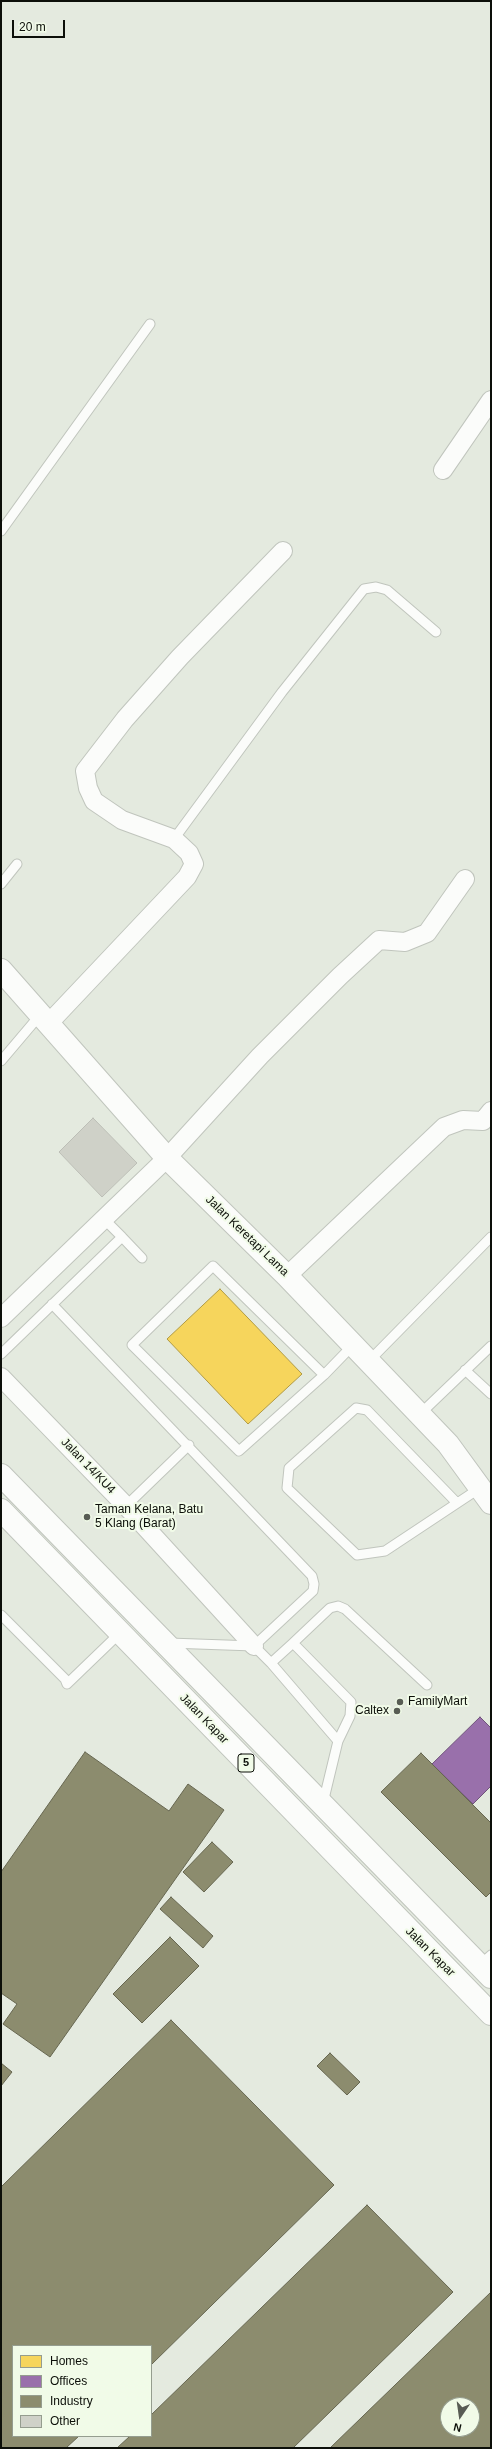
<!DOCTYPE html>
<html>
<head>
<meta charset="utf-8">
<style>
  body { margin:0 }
  #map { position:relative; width:492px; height:2449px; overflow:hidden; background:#e4eadf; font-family:Arial,sans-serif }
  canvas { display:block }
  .frame { position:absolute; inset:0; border:2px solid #0c0f09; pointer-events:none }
  .legend { position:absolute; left:12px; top:2345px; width:140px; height:92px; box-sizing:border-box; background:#f1fbe8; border:1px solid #959d8f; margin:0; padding:5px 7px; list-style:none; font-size:12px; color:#0c0f09 }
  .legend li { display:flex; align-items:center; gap:8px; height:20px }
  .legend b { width:20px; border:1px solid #959d8f }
  .north { position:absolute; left:440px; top:2397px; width:40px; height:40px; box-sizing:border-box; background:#f1fbe8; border:1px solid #959d8f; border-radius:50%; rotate:193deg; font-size:11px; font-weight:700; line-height:16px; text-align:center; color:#0c0f09 }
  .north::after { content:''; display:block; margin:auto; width:14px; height:18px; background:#585c54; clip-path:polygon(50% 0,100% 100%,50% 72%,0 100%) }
  .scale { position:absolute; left:12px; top:20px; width:53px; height:18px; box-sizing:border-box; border:2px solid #0c0f09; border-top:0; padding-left:5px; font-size:12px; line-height:14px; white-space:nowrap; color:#0c0f09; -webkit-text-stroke:3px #f1fbe8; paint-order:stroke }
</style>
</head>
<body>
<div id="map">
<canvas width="492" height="2449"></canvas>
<div class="frame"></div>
<ul class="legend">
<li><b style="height:11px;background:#f6d55c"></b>Homes</li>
<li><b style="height:11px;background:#9970ab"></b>Offices</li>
<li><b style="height:11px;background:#8c8c6e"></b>Industry</li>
<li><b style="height:11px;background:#cfd1c8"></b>Other</li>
</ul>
<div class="north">N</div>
<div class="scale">20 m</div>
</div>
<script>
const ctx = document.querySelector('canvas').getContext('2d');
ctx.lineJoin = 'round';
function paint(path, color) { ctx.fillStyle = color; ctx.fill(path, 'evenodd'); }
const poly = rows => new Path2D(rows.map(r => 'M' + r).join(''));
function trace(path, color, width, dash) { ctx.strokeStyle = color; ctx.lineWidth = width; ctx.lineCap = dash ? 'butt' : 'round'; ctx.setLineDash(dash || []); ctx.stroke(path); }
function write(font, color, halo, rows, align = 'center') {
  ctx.font = font + ' Arial,sans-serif'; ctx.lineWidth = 4; ctx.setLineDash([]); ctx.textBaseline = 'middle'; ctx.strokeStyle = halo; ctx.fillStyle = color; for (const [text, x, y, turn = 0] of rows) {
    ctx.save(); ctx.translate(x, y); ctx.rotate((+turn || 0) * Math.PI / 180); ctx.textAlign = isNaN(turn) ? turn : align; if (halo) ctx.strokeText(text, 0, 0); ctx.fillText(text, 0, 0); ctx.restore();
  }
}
const homes = poly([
  [220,1289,302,1374,248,1424,167,1339,220,1289]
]);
const offices = poly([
  [480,1717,491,1728,491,1786,473,1804,432,1764,480,1717]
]);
const industry = poly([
  [85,1752,169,1811,188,1784,224,1810,50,2057,3,2024,17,2004,1,1993,1,1872,85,1752],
  [421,1753,491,1823,491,1892,486,1897,381,1792,421,1753],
  [212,1842,233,1862,204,1892,183,1872,212,1842],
  [171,1897,213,1936,203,1948,160,1909,171,1897],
  [170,1937,199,1966,142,2023,113,1994,170,1937],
  [171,2020,334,2185,151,2365,151,2346,13,2346,13,2436,79,2436,66,2448,1,2448,1,2187,171,2020],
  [330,2053,360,2082,347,2095,317,2066,330,2053],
  [1,2063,12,2072,1,2086,1,2063],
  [367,2205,453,2292,293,2448,117,2448,130,2436,151,2436,151,2415,367,2205],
  [491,2292,491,2448,330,2448,491,2292],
  [448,2405,472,2405,472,2429,448,2429,448,2405]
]);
const building = poly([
  [93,1118,137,1163,102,1197,59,1152,93,1118]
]);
const service = poly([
  [1,531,150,324],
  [174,839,282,692,364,589,376,587,387,590,436,632],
  [1,884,17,864],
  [1,1061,40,1015],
  [122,1237,142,1258],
  [52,1304,312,1576,314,1584,313,1591,254,1646],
  [1,1354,122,1237,104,1219],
  [369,1361,491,1237],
  [465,1370,491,1394],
  [324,1375,213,1266,132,1345,239,1451,324,1375,354,1344],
  [419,1415,491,1346],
  [457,1503,367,1410,356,1408,289,1468,287,1488,357,1555,385,1551,480,1488],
  [126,1506,189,1445],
  [1,1615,65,1679,67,1684,121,1632],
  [169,1643,254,1646,271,1663,338,1741],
  [293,1643,330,1608,338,1606,345,1609,427,1685],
  [271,1663,293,1643,351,1702,350,1716,338,1741,323,1803],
  [480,1965,491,1955]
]);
const minor = poly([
  [443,470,491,400],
  [49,1023,187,877,194,864,189,853,174,839,122,820,94,801,88,788,85,771,125,719,180,657,283,551],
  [287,1276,444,1127,463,1120,483,1121,491,1111],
  [1,1318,167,1158,260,1056,340,976,379,940,405,942,427,933,465,879],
  [1,1377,126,1506,254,1646]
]);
const tertiary = poly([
  [1,970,167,1158,287,1276,448,1444,491,1503]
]);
const trunk = poly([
  [1,1475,491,1977],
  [1,1510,491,2014]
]);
const markers = [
  [87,1517,4,"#585c54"],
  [400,1702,4,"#585c54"],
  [397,1711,4,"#585c54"]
];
const shields = [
  [246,1763,16]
];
const shieldNames = [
  ["5",246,1763]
];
const streetNames = [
  ["Jalan Keretapi Lama",247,1236,44],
  ["Jalan 14/KU4",88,1466,46],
  ["Jalan Kapar",204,1719,46],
  ["Jalan Kapar",430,1952,45]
];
const poiNames = [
  ["Taman Kelana, Batu",95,1510],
  ["5 Klang (Barat)",95,1524],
  ["FamilyMart",408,1702],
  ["Caltex",389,1711,"right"]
];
paint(homes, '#f6d55c');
trace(homes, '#b09a43', 1);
paint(offices, '#9970ab');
trace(offices, '#6f537a', 1);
paint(industry, '#8c8c6e');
trace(industry, '#666650', 1);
paint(building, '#cfd1c8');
trace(building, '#bcbeb6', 1);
trace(service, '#c0c5bd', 11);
trace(minor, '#c0c5bd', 20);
trace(tertiary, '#c0c5bd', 24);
trace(trunk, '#c0c5bd', 24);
trace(service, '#fbfcfa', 9);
trace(minor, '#fbfcfa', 18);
trace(tertiary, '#fbfcfa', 22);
trace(trunk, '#fbfcfa', 22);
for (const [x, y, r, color] of markers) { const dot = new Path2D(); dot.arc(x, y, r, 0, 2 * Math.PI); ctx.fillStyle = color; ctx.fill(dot); trace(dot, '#f1fbe8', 1.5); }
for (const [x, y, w] of shields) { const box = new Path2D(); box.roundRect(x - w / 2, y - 9, w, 18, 3); ctx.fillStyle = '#f1fbe8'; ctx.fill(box); trace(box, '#0c0f09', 1); }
write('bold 11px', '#0c0f09', null, shieldNames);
write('12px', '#0c0f09', '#f1fbe8', streetNames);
write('12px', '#0c0f09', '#f1fbe8', poiNames, 'left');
</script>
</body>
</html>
